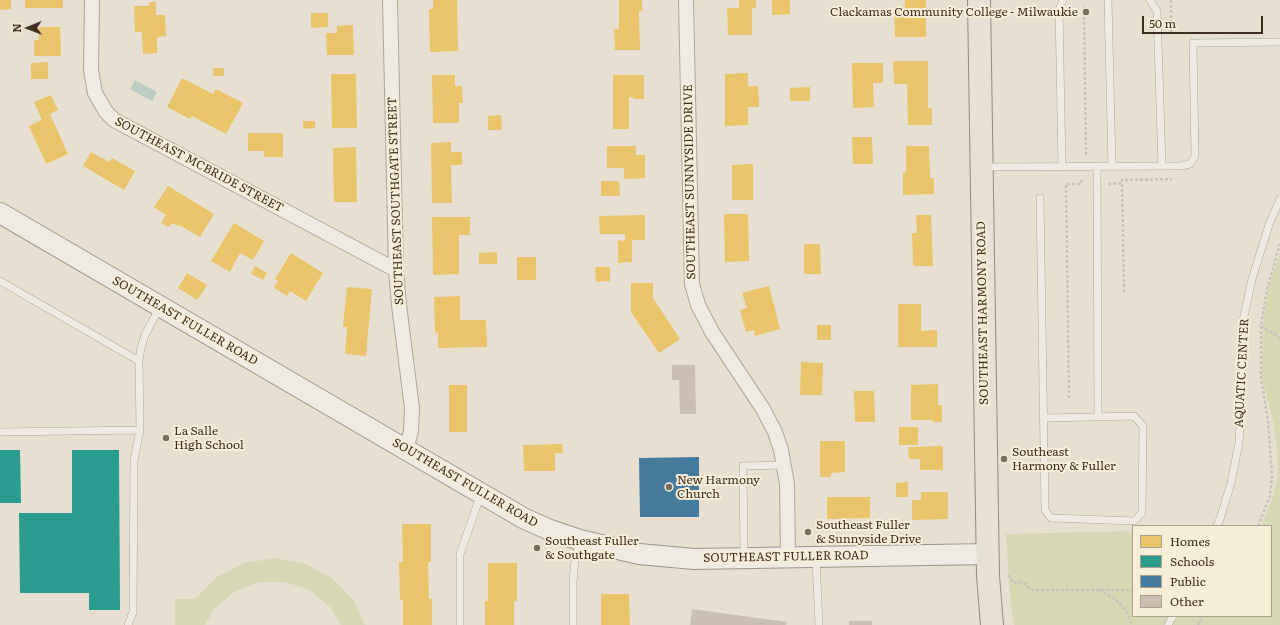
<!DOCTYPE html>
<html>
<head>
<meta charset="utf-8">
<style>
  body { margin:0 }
  #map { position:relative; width:1280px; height:625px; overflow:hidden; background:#e7e0d1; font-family:Literata,serif }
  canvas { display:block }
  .legend { position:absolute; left:1132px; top:525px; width:140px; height:92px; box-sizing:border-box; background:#f7eed8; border:1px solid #ada18e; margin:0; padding:5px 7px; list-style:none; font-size:12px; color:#3d2e20 }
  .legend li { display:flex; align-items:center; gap:8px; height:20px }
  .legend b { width:20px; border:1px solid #ada18e }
  .north { position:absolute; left:8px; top:8px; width:40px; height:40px; -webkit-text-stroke:3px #f7eed8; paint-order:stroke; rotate:269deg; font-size:11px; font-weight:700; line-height:16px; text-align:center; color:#3d2e20 }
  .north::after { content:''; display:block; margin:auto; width:14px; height:18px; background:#3d2e20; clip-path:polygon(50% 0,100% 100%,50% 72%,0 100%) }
  .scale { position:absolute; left:1142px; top:16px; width:121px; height:18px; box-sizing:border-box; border:2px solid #3d2e20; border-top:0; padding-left:5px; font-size:12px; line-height:14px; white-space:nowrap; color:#3d2e20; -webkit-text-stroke:3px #f7eed8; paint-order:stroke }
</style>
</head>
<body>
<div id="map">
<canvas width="1280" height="625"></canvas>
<ul class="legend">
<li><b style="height:11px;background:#e9c46a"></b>Homes</li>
<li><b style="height:11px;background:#2a9d8f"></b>Schools</li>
<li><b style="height:11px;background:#457b9d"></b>Public</li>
<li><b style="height:11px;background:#cbbfb2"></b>Other</li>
</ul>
<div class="north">N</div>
<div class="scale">50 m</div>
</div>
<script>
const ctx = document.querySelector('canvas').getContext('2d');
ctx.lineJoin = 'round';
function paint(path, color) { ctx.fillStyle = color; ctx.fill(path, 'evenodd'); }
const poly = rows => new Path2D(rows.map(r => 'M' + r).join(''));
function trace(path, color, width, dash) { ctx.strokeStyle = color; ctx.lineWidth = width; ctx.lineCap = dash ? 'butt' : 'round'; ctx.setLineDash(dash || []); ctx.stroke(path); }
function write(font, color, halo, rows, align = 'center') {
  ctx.font = font + ' Literata,serif'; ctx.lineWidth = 4; ctx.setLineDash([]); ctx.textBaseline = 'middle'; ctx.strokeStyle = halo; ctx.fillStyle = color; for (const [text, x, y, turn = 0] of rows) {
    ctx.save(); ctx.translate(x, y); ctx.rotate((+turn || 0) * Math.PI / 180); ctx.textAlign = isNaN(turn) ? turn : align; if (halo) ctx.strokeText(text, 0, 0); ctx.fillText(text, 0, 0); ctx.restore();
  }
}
const green = poly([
  [1280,252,1280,625,1014,625,1011,606,1006,534,1133,531,1133,616,1271,616,1271,526,1261,526,1273,497,1278,476,1277,446,1273,422,1262,378,1263,326,1268,289],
  [275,558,306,564,333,579,354,601,365,625,341,625,330,607,310,590,285,582,259,582,234,592,214,609,205,625,175,625,175,599,195,599,217,577,244,563]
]);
const water = poly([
  [135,80,157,92,152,101,130,89]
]);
const homes = poly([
  [0,0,11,0,11,9,0,10],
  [25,0,63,0,63,8,25,8],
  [433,0,457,0,458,51,430,52,429,9,433,9],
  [619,0,642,0,642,11,639,11,640,50,615,50,614,29,619,29],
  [739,0,756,0,756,8,752,8,752,35,728,35,727,8,739,8],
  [772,0,790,0,790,14,772,15],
  [905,0,926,0,926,37,895,37,894,8,905,7],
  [149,2,156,2,156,15,165,15,166,36,157,37,157,53,143,54,142,32,135,32,134,6,149,6],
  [311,13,328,13,328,27,311,28],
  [353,25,354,55,327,55,326,33,337,33,337,26],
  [39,27,60,27,61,56,34,56,34,40,39,40],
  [893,61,928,61,928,108,932,108,932,125,908,125,907,84,894,84],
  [48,62,48,79,31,79,31,63],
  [852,63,883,63,883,83,873,83,874,107,853,108],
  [213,68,224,68,224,76,213,76],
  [748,73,748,86,758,86,759,107,748,107,748,125,725,126,725,74],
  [331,74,356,74,357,128,332,128],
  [432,75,455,75,455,86,462,86,463,103,459,103,459,123,433,123],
  [613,75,644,75,644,99,633,99,633,97,629,97,629,129,613,129],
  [182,78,213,94,216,89,243,103,226,134,192,116,190,119,167,107],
  [810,87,810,101,790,101,790,88],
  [51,95,58,110,50,114,68,154,46,164,29,126,42,120,34,102],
  [501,115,502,130,488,130,488,116],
  [303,121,315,121,315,128,303,129],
  [248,133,283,133,283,157,264,157,264,151,248,151],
  [852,137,872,137,873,164,853,164],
  [451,142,451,152,462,152,462,165,451,165,452,203,432,203,431,143],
  [607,146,636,146,636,155,645,155,645,178,624,179,624,168,607,168],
  [906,146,929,146,930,178,934,178,934,194,903,195,903,173,906,172],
  [356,147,357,202,334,202,333,148],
  [91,152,109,162,112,158,135,171,124,190,83,166],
  [753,164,753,200,732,200,732,165],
  [601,181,619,181,620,196,601,196],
  [168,186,214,214,200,237,179,225,178,226,172,223,169,227,161,223,166,215,154,207],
  [724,214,748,214,749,261,725,262],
  [645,215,645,240,632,240,632,262,618,263,618,240,625,241,625,234,600,234,599,216],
  [916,215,931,215,933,266,913,266,912,233,917,233],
  [432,217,470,217,470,235,459,235,459,274,433,275],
  [234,223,264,241,253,260,240,253,230,272,211,261],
  [804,244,820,244,821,274,804,274],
  [497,252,497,264,479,264,479,253],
  [291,253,323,273,306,301,290,291,287,296,274,288,278,281,275,279],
  [517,257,536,257,536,280,517,280],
  [255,266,267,273,263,280,251,274],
  [595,267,610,267,610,281,596,282],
  [187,273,207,285,197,300,178,288],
  [631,283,653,283,653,298,680,339,659,353,631,312],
  [769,286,780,329,755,336,754,330,746,332,740,310,747,308,742,293],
  [347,287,372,289,366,356,345,354,347,327,343,327],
  [460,296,460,320,486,320,487,347,438,348,438,332,435,333,434,297],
  [898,304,921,304,921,331,937,330,937,347,898,347],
  [817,325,831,325,831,340,817,340],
  [801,362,823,363,822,395,800,395],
  [938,384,938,405,942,405,942,422,933,422,933,420,911,420,911,385],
  [449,385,467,385,467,432,449,432],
  [854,391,874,391,875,422,855,422],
  [899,427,918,427,918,445,899,445],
  [820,441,845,441,845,472,831,473,831,477,820,477],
  [562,444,563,453,555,453,555,471,524,471,523,445],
  [943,446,943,470,920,470,920,459,909,459,908,447],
  [908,482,908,497,896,497,896,483],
  [921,492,948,492,948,519,912,520,912,500,921,500],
  [827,497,870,497,870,518,827,519],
  [402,524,431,524,431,562,428,562,429,599,432,599,432,625,403,625,403,600,400,600,399,562,403,562],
  [488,563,517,563,517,601,514,601,514,625,485,625,485,601,488,601],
  [601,594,629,594,630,625,601,625]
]);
const schools = poly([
  [0,450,20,450,21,503,0,503],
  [72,450,119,450,120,610,89,610,89,593,20,593,19,513,72,513]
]);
const public = poly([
  [699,457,699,517,640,517,639,458]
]);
const building = poly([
  [672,365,695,365,696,414,680,414,679,380,672,380],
  [692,609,787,622,786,625,690,625],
  [849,621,872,621,872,625,849,625]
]);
const path = poly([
  [1171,0,1171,35],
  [1084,7,1086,155],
  [1108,184,1122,183],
  [1124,292,1122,180,1172,179],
  [1261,326,1280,338],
  [1069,398,1066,184,1081,184,1082,178],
  [1258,526,1270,496,1272,476,1268,421,1261,378,1261,326,1267,289,1280,244],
  [1008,575,1014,583,1022,582,1026,584,1029,588,1034,590,1133,590],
  [1099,590,1115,599,1122,606,1128,614,1132,625],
  [1198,625,1203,616]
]);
const lane = poly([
  [1108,0,1112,166],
  [1150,0,1157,11,1162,166],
  [1097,166,1098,417],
  [983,167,1172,166,1181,166,1190,164,1195,156,1193,43,1280,42],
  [1062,167,1059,10,1063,0],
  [1040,198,1045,510,1051,518,1134,521,1142,513,1143,426,1134,416,1044,418],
  [0,281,139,361],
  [0,432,140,430,139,361,141,348,145,335,160,307],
  [1217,526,1220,519,1231,483,1239,443,1242,388,1242,325,1252,279,1269,225,1280,199],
  [744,556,743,466,784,465],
  [816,559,819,625],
  [128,625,133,612,134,460,140,430],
  [460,625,460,554,481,494],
  [573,625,573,582,575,560,580,542],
  [1168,625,1173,616]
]);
const street = poly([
  [92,0,91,70,95,93,106,112,114,120,396,270],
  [390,0,396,270,399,305,412,408,411,431,406,449],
  [686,0,692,284,698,305,712,332,763,409,775,432,781,450,787,484,788,557]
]);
const secondary = poly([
  [0,213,525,519,550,530,580,540,639,554,694,559,988,554]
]);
const primary = poly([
  [979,0,988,576,992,625]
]);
const markers = [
  [1086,12,4,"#786c5e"],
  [166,438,4,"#786c5e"],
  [1004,459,4,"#786c5e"],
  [669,487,4,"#786c5e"],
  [808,532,4,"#786c5e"],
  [537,548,4,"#786c5e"]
];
const poiNames = [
  ["Clackamas Community College - Milwaukie",1078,12,"right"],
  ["La Salle",174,431],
  ["High School",174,445],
  ["Southeast",1012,452],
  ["Harmony & Fuller",1012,466],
  ["New Harmony",677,480],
  ["Church",677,494],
  ["Southeast Fuller",816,525],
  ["& Sunnyside Drive",816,539],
  ["Southeast Fuller",545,541],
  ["& Southgate",545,555]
];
const streetNames = [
  ["SOUTHEAST MCBRIDE STREET",199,165,28],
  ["SOUTHEAST SUNNYSIDE DRIVE",690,182,-91],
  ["SOUTHEAST SOUTHGATE STREET",396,201,-92],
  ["SOUTHEAST HARMONY ROAD",983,313,-91],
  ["SOUTHEAST FULLER ROAD",185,321,30],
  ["AQUATIC CENTER",1242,373,-87],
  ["SOUTHEAST FULLER ROAD",465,483,30],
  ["SOUTHEAST FULLER ROAD",786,557,-1]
];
paint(green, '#d6d7b3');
paint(water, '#bcccc2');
paint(homes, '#e9c46a');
paint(schools, '#2a9d8f');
paint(public, '#457b9d');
paint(building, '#cbbfb2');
trace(lane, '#ada599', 8);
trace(street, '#ada599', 16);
trace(secondary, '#9c958a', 22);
trace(primary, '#928b80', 24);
trace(path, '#c8c2b9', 2.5, [3, 2]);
trace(lane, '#efebe3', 7);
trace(street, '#efebe3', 14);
trace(secondary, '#efebe3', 20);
trace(primary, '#e6e1d4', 22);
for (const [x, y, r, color] of markers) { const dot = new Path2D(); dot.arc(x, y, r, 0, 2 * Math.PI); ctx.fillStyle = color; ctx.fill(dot); trace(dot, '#f7eed8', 1.5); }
write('12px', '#3d2e20', '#f7eed8', poiNames, 'left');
write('12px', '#3d2e20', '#f7eed8', streetNames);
</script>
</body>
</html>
